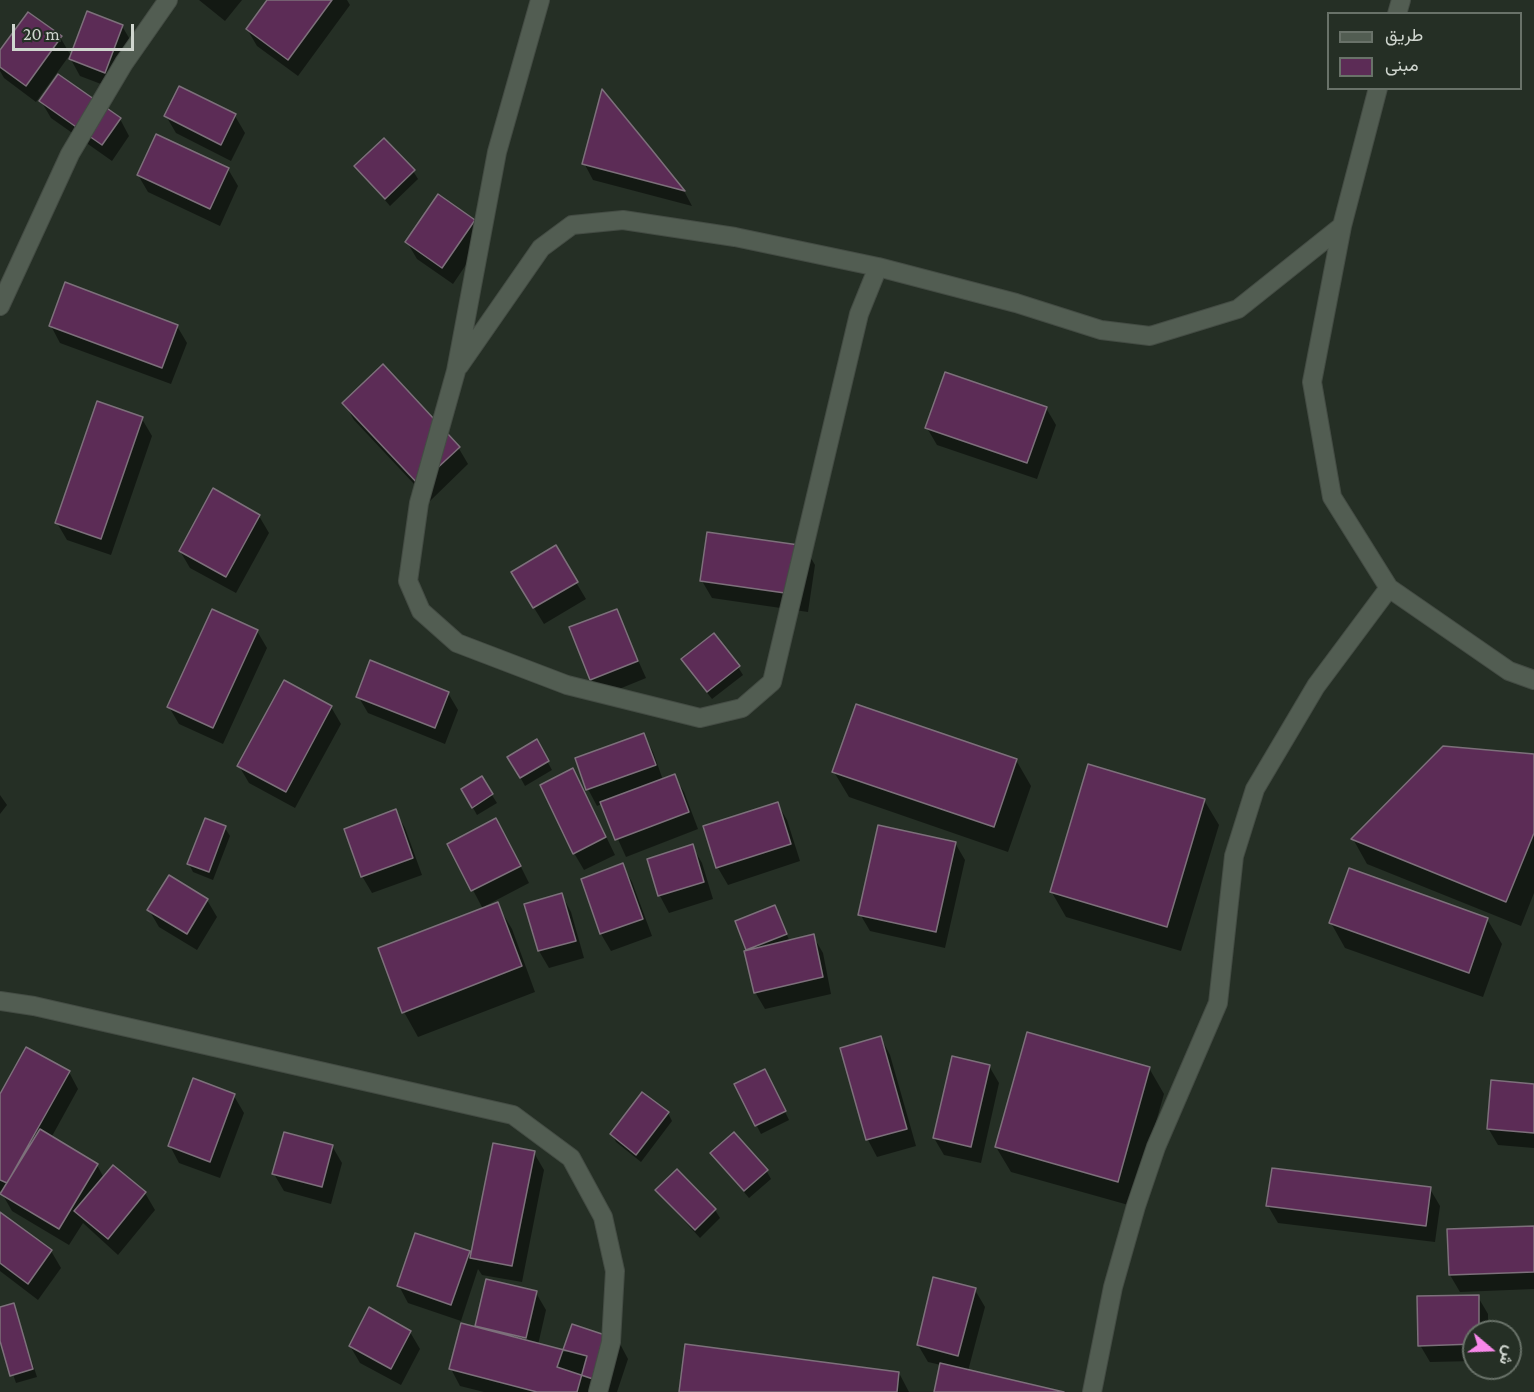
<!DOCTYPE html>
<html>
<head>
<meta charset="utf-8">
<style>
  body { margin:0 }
  #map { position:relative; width:1534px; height:1392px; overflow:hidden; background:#252f25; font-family:"Crimson Pro",Vazirmatn,serif }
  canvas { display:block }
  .legend { position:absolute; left:1327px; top:12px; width:195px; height:78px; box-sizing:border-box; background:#252f25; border:2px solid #697269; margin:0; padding:8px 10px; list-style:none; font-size:18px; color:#d0d6cf }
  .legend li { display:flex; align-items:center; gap:12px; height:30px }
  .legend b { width:30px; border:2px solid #697269 }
  .north { position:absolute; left:1462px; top:1320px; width:60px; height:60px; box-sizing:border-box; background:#252f25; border:2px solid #697269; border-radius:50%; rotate:109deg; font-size:16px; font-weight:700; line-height:24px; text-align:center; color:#d0d6cf }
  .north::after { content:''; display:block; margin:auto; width:21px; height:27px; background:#f888ea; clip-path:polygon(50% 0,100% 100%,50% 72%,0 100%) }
  .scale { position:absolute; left:12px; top:24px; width:122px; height:27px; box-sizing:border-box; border:3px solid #d0d6cf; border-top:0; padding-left:8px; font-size:18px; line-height:21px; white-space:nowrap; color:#d0d6cf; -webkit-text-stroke:4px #252f25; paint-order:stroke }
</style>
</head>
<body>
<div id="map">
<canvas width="1534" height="1392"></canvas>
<ul class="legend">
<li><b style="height:8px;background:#525d52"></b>طريق</li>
<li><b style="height:16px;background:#5c2c56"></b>مبنى</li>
</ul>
<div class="north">ش</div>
<div class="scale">20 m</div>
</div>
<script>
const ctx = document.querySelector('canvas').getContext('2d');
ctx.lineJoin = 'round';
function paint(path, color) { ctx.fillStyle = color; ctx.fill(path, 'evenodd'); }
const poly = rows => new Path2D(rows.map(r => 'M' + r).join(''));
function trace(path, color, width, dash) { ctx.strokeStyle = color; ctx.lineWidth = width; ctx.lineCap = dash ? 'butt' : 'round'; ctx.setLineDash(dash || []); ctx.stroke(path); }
const shadow = poly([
  [199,0,242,0,225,21],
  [268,0,347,0,350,5,298,76,257,46,247,29],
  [122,26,132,43,114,89,80,76,69,56,36,102,4,78,0,71,0,53,60,37,71,56],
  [41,101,120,119,129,136,112,161,51,118],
  [166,116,235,116,245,133,231,161,176,133],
  [651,151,684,191,692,206,593,180,584,163],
  [356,166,413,171,418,179,390,206],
  [228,169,238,186,220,226,148,192,138,175],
  [474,221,484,238,453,284,417,259,407,242],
  [51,326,177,326,187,343,171,384,60,343],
  [344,403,458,447,468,464,430,501,354,420],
  [1046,408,1056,425,1037,479,937,445,927,428],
  [142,419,152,436,111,555,67,540,57,523],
  [259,516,269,533,236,593,190,568,180,551],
  [555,547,586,599,544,624,523,590],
  [805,548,815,565,808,612,712,598,702,581],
  [213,611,257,631,267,648,223,744,179,724,169,707],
  [616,611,646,678,602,696,592,680,571,628],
  [687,667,738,667,743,675,712,699],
  [448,693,458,710,445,744,368,713,358,696],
  [331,707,341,724,295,808,249,783,239,766],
  [644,735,653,752,663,780,674,776,684,792,698,829,626,857,602,804,597,806,588,789],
  [536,741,552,770,525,786,509,757],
  [1534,756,1534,893,1521,926,1367,864,1353,839],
  [1016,760,1031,786,1008,852,849,797,834,772],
  [481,778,497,803,477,815,463,790],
  [582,787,615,855,584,870,574,853],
  [0,795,7,805,0,814],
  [1204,800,1219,825,1181,951,1066,917,1051,891],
  [777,803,787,820,800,861,728,885,718,868,704,826],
  [395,811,405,828,422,875,372,893,362,876],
  [225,828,230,836,213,880,193,872,189,864],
  [506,837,529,883,485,906,486,908,497,904,512,929,535,992,418,1037,404,1012,483,909,449,845],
  [955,843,965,860,945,948,870,931,860,914],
  [692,846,702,863,713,899,669,913,660,896,649,860],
  [622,865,632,882,652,936,611,951,601,934,582,880],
  [562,895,571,912,584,958,549,968,539,951],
  [207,900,217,917,197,950,159,927,149,910],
  [775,907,790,942,813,936,823,953,831,994,765,1009,755,992,748,951,737,921],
  [1487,919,1502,944,1483,997,1345,948,1331,923],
  [881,1038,890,1055,916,1146,877,1157,868,1140,842,1049],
  [989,1066,999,1083,981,1163,944,1155,934,1138],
  [1149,1068,1164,1094,1132,1206,1011,1172,996,1147],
  [69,1072,78,1089,51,1138,97,1165,104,1178,113,1167,145,1193,155,1210,118,1255,83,1223,69,1245,12,1211,0,1190,0,1097],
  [769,1079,789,1120,761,1134,736,1085],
  [1534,1086,1534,1148,1498,1145,1488,1128],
  [234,1096,244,1113,220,1178,179,1163,170,1146],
  [668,1113,672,1121,641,1162,616,1142,612,1134],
  [332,1146,342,1163,331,1204,284,1191,274,1174],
  [534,1153,544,1170,522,1282,482,1275,478,1269,461,1321,408,1303,399,1286,468,1253,472,1258],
  [712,1154,766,1170,771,1179,749,1198],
  [1430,1189,1440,1206,1435,1242,1278,1223,1268,1206],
  [657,1191,715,1210,720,1218,700,1238],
  [0,1214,51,1251,61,1268,38,1300,0,1271],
  [1534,1228,1534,1289,1460,1292,1450,1275],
  [487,1281,536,1293,546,1310,538,1345,564,1352,619,1342,628,1359,617,1392,484,1392,460,1386,451,1369,476,1328],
  [975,1290,985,1307,968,1371,1057,1392,935,1392,941,1365,928,1362,918,1345],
  [1478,1297,1488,1314,1488,1332,1474,1332,1474,1361,1430,1362,1420,1345],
  [13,1304,37,1377,16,1383,0,1336,0,1308],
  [410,1332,420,1349,401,1385,360,1363,350,1346],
  [899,1373,909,1392,681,1392]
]);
const building = poly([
  [267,0,332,0,288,60,246,29,267,0],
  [87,11,123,25,105,73,69,59,87,11],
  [28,12,62,36,26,86,0,67,0,50,28,12],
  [58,74,121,118,102,145,39,101,58,74],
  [179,86,236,114,221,145,164,116,179,86],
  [602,89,652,150,685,191,582,164,602,89],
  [156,134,229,168,210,209,137,175,156,134],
  [384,138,415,170,385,199,354,166,384,138],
  [438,194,475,220,442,268,405,242,438,194],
  [65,282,178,325,162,368,49,326,65,282],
  [383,364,460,447,419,485,342,403,383,364],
  [945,372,1047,407,1027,463,925,428,945,372],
  [97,401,143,417,101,539,55,523,97,401],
  [213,488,260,515,226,577,179,551,213,488],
  [707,532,806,546,799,595,700,581,707,532],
  [556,545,578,582,533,608,511,572,556,545],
  [212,609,258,630,213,728,167,707,212,609],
  [617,609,638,661,590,680,569,627,617,609],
  [714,633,740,666,707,692,681,659,714,633],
  [370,660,449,692,435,728,356,697,370,660],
  [284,680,332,706,286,792,237,766,284,680],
  [856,704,1017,759,994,827,832,772,856,704],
  [644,733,656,765,586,790,575,758,644,733],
  [537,739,549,761,520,778,507,757,537,739],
  [1443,746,1534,754,1534,833,1506,902,1351,839,1443,746],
  [1088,764,1205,799,1167,927,1050,892,1088,764],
  [573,768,606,837,573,854,540,785,573,768],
  [675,774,689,812,615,840,600,802,675,774],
  [482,776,493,794,472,808,461,789,482,776],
  [778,802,791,844,716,868,703,826,778,802],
  [396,809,413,858,361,877,344,829,396,809],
  [205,818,226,826,209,872,187,864,205,818],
  [496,818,521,866,471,891,447,844,496,818],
  [878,825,956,842,936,932,858,915,878,825],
  [693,844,704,882,658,896,647,859,693,844],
  [623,863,643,919,600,934,581,879,623,863],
  [1349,868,1488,918,1469,973,1329,923,1349,868],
  [169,875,208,899,187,934,147,910,169,875],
  [562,893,576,941,538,951,524,904,562,893],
  [498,902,522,966,402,1013,378,948,498,902],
  [775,905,787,934,746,950,735,921,775,905],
  [814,934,823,977,754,993,744,951,814,934],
  [1027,1032,1150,1067,1118,1182,995,1147,1027,1032],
  [881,1036,907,1129,866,1140,840,1048,881,1036],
  [26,1047,70,1071,7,1183,0,1180,0,1094,26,1047],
  [952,1056,990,1065,971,1147,933,1138,952,1056],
  [765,1069,786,1111,755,1126,734,1084,765,1069],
  [193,1078,235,1094,210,1162,168,1146,193,1078],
  [1491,1080,1534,1084,1534,1133,1487,1129,1491,1080],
  [642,1092,669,1112,636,1155,610,1134,642,1092],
  [40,1129,98,1164,59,1229,0,1194,40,1129],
  [284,1132,333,1145,322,1187,272,1174,284,1132],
  [734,1132,768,1170,744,1191,710,1153,734,1132],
  [493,1143,535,1151,512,1266,470,1258,493,1143],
  [113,1165,146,1192,108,1239,74,1211,113,1165],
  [1272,1168,1431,1187,1426,1226,1266,1206,1272,1168],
  [677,1169,716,1209,695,1230,655,1190,677,1169],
  [0,1212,52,1250,28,1284,0,1263,0,1212],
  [1534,1226,1534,1272,1449,1275,1447,1229,1534,1226],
  [415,1233,470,1251,451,1305,397,1286,415,1233],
  [933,1277,976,1288,958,1356,917,1345,933,1277],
  [486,1279,537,1291,526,1338,475,1326,486,1279],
  [1479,1295,1479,1332,1474,1332,1474,1344,1418,1346,1417,1296,1479,1295],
  [14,1303,33,1369,10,1376,0,1341,0,1307,14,1303],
  [369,1307,411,1331,391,1369,349,1346,369,1307],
  [461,1323,587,1356,577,1392,537,1392,449,1369,461,1323],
  [572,1324,620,1340,605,1383,557,1367,572,1324],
  [685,1344,899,1372,897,1392,679,1392,685,1344],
  [940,1363,1064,1392,934,1392,940,1363]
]);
const minor = poly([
  [540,0,497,152,456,371,419,503,408,581,421,611,457,643,567,685,700,718,742,708,772,682,859,314,878,267,1016,303,1101,330,1150,336,1238,309,1342,226],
  [1397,14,1401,0],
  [1378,88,1342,226,1312,382,1332,497,1389,588,1509,671,1534,680],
  [0,306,70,154,124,63,168,0],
  [459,366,541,248,572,225,623,220,735,237,878,267],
  [0,1001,34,1006,513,1115,571,1158,603,1217,615,1271,611,1342,598,1392],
  [1092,1392,1113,1287,1136,1206,1156,1147,1218,1003,1234,856,1255,789,1316,686,1389,588]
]);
paint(shadow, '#0007');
paint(building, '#5c2c56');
trace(building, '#7d707b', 1.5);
trace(minor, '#444c44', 20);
trace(minor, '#525d52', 18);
</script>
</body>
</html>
